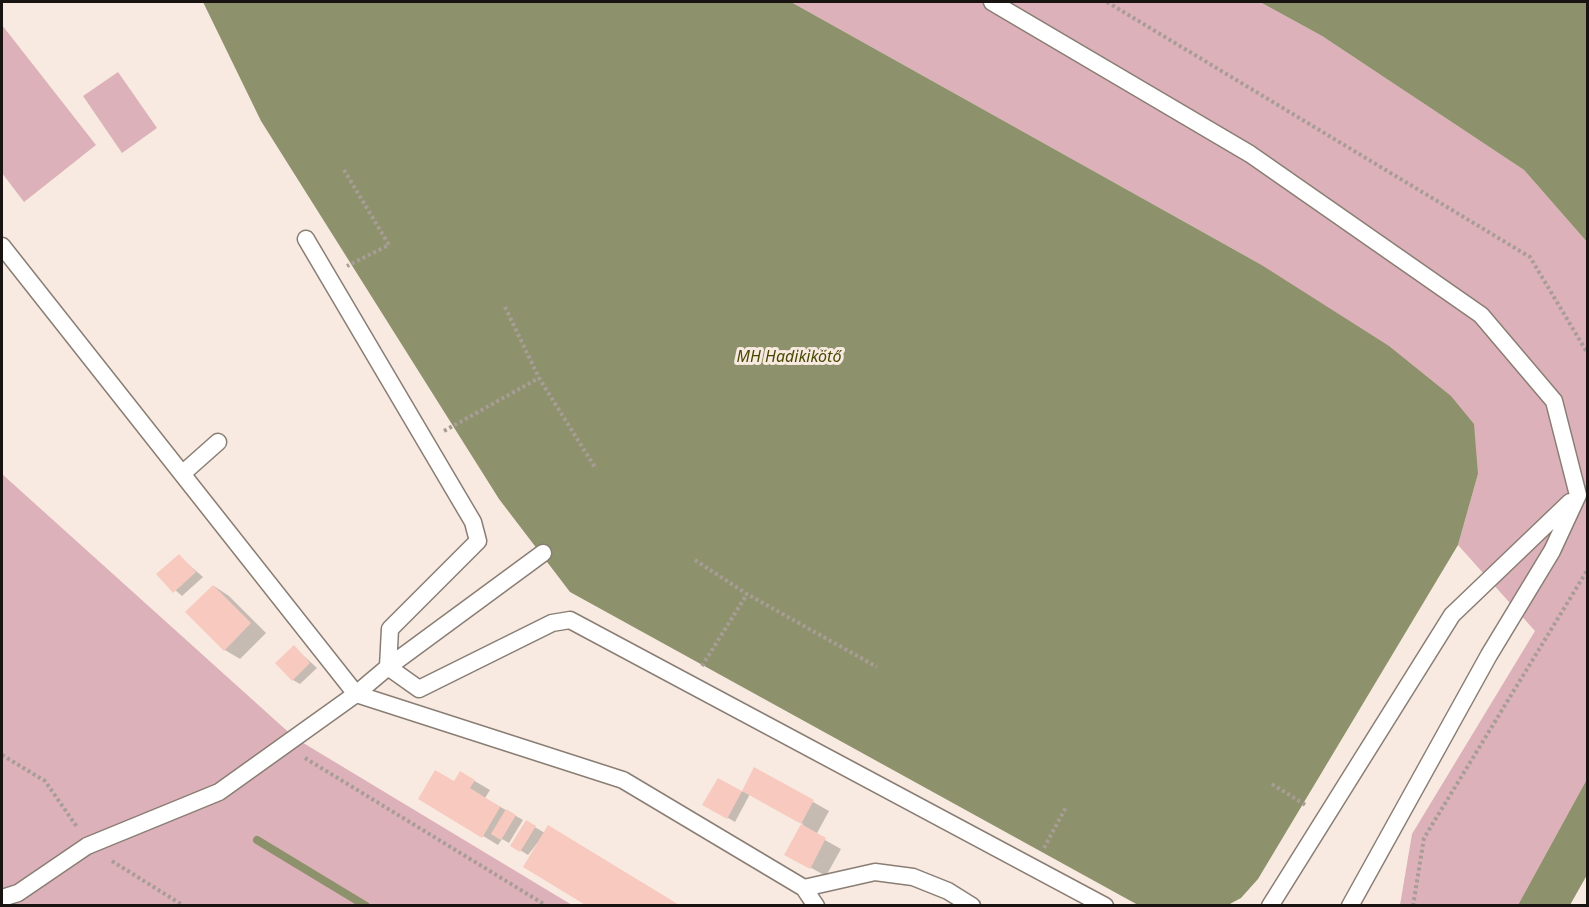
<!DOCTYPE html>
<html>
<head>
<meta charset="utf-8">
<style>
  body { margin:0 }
  #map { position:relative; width:1589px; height:907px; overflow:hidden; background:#f8eae0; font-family:"Noto Sans",sans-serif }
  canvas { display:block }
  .frame { position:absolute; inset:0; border:3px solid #191411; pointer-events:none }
</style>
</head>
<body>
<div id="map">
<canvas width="1589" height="907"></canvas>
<div class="frame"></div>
</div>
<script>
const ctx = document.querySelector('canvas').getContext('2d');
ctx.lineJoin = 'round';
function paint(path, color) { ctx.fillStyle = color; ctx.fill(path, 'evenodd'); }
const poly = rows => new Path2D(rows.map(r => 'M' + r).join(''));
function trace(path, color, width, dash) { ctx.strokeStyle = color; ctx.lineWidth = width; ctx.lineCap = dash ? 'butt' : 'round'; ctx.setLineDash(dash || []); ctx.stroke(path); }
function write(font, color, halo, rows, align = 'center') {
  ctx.font = font + ' "Noto Sans",sans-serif'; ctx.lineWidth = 6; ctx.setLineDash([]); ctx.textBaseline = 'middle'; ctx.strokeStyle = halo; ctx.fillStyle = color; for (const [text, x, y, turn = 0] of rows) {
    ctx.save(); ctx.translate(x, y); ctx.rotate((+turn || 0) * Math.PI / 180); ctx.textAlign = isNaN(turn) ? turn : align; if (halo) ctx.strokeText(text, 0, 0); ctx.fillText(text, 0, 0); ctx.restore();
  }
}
const green = poly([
  [791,2,1260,2,1322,36,1524,170,1587,242,1587,779,1518,905,1400,905,1412,834,1535,631,1458,545,1478,474,1260,264],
  [2,25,96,145,24,202,2,173],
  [118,72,157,128,122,153,83,96],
  [2,474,295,738,572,905,2,905]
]);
const water = poly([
  [203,2,791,2,1260,264,1389,346,1451,396,1474,424,1478,474,1458,545,1258,879,1241,898,1228,905,1138,905,570,592,499,499,261,121],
  [1260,2,1587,2,1587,242,1524,170,1322,36],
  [1587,779,1587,875,1570,905,1518,905]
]);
const shadow = poly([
  [179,556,203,577,182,596,158,575],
  [214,586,229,596,266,633,240,659,225,650],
  [294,647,317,668,300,684,293,680],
  [755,769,829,811,816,835,841,849,826,876,786,854,803,824,750,794,735,822,704,804,742,792],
  [461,773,490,790,485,798,523,820,509,843,502,839,498,845,420,798,455,783],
  [526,822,545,833,528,855,512,845]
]);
const stream = poly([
  [257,840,366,906]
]);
const building = poly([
  [179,554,196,572,173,593,156,574],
  [213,585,251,623,224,651,185,612],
  [294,645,310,663,292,681,275,663],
  [754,767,814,800,801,824,826,838,810,869,784,855,801,824,742,791,727,819,702,805,718,778,742,791],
  [435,770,454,781,460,771,475,780,470,788,500,807,482,838,418,799],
  [506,809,516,815,501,840,491,834],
  [526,820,536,826,520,852,510,846],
  [548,825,681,906,587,906,523,867]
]);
const path = poly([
  [1107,2,1530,257,1588,354],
  [344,170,389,245,347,266],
  [505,307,539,378,596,469],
  [444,431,539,378],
  [695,560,747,594,877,667],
  [702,666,747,594],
  [2,755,45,781,77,827],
  [305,758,547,906],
  [1272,784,1307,806],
  [1044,848,1066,807],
  [112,861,184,906],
  [1413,906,1424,838,1588,569]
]);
const service = poly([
  [992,2,1250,154,1481,315,1554,401,1578,495,1552,551,1489,655,1350,906],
  [306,239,473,522,478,541,390,629,388,667,419,689,552,623,570,620,1105,906],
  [2,246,356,694,623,780,804,888,816,906],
  [182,474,218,442],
  [804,888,875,872,913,877,948,891,972,906],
  [2,898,18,893,87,846,219,792,356,694,388,667,543,553],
  [1270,906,1452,615,1570,502]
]);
const waterNames = [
  ["MH Hadikikötő",789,357]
];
paint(green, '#ddb1b9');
paint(water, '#8d926c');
paint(shadow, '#0003');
trace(stream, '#8d926c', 8);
paint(building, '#f8cabf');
trace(service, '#8a7e74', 19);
trace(path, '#a89d96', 4, [3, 3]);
trace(service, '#fff', 16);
write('italic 16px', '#454904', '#f8eae0', waterNames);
</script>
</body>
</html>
